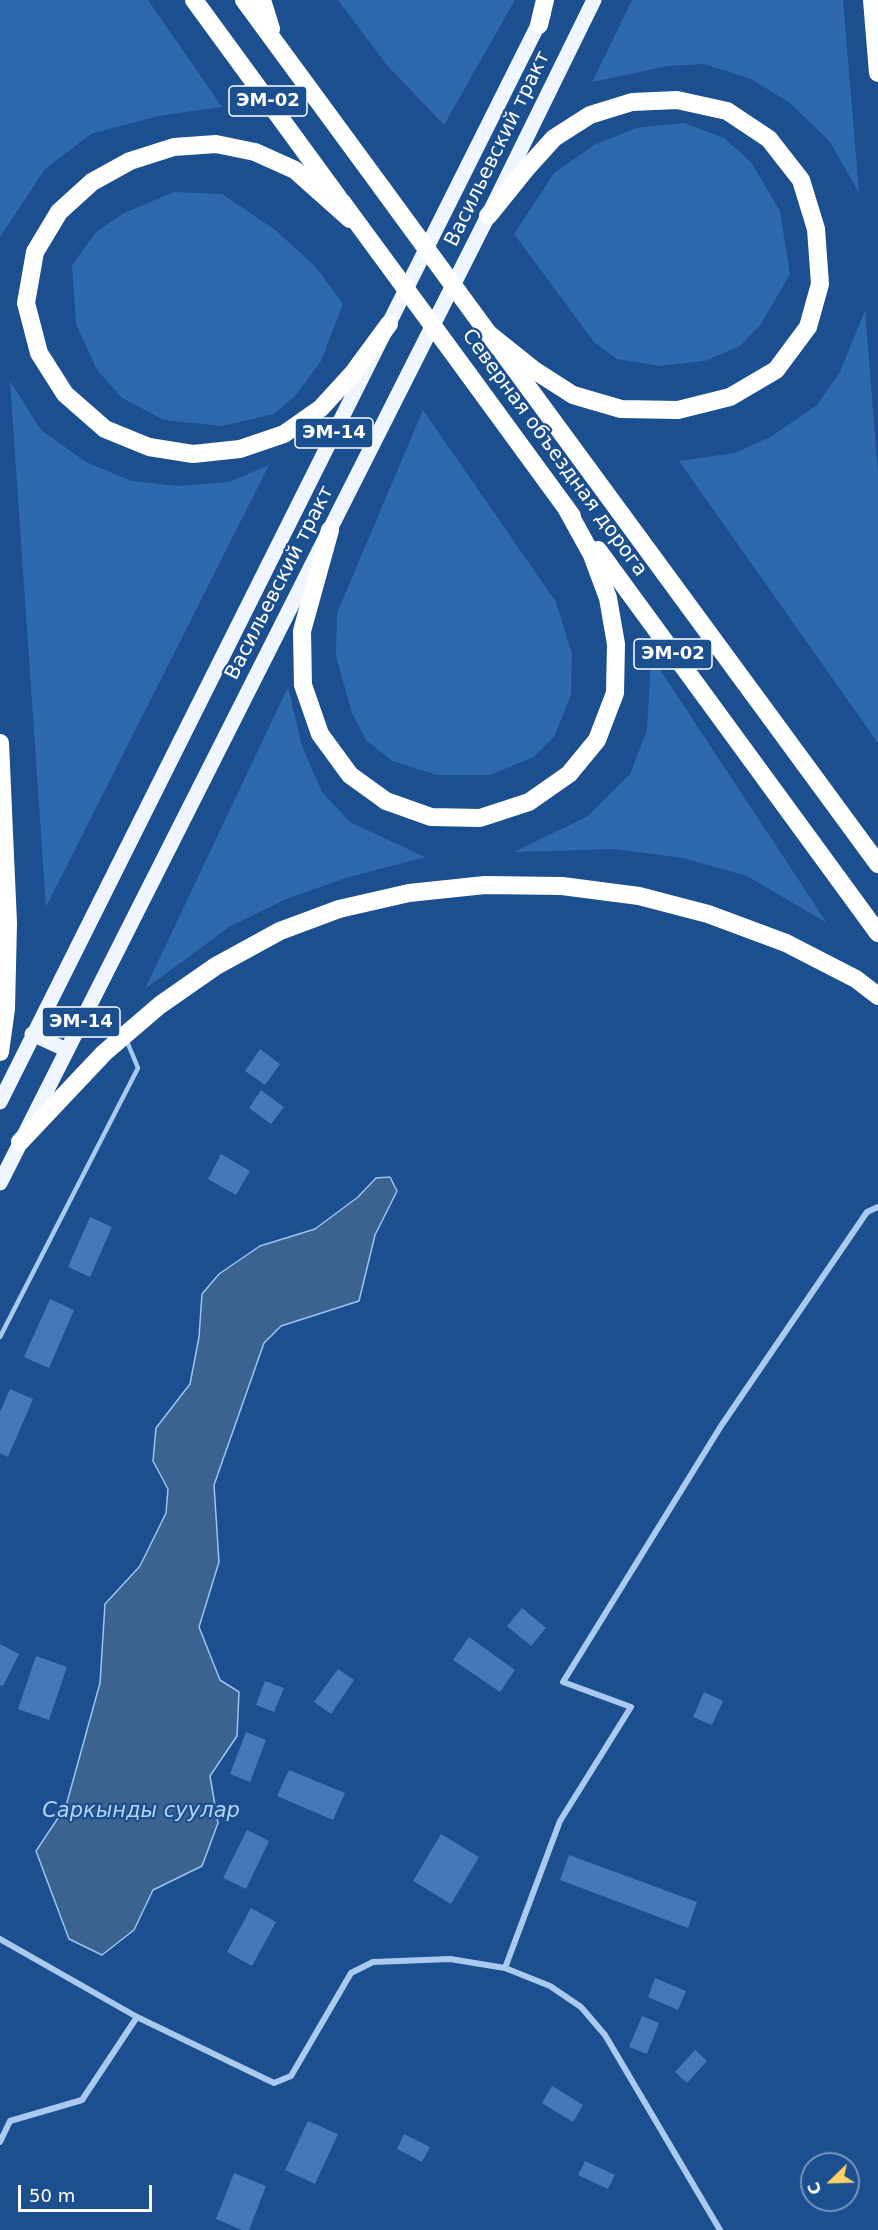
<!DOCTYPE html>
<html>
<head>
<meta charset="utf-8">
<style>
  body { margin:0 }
  #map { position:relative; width:878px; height:2230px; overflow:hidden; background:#1b4f8f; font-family:"DejaVu Sans",sans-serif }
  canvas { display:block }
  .north { position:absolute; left:800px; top:2152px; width:60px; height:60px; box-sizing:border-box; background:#1b4f8f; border:2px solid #7695bc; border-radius:50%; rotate:247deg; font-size:16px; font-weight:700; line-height:24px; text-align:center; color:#fff }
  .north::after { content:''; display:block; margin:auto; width:21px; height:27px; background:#ffd166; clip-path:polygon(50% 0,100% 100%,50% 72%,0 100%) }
  .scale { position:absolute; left:18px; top:2185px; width:134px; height:27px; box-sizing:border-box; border:3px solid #fff; border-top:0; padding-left:8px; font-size:18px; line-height:21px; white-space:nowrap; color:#fff; -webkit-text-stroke:4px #1b4f8f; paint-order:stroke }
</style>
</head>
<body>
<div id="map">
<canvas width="878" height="2230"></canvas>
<div class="north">С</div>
<div class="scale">50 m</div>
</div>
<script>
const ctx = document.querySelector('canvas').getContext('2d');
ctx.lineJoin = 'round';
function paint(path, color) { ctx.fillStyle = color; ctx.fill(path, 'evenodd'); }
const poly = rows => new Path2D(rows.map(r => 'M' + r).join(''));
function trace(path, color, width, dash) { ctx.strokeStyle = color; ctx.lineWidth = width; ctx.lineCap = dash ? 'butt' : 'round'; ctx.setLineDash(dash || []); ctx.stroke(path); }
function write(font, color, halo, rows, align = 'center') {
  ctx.font = font + ' "DejaVu Sans",sans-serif'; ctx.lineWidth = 4.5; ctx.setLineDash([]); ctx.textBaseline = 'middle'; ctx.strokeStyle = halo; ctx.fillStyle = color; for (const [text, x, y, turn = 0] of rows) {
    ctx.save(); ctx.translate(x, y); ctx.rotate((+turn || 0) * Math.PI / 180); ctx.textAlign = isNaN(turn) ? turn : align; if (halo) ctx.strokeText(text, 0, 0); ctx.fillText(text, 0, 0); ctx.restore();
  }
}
const green = poly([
  [0,0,148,0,222,107,158,116,91,134,45,169,0,237],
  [338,0,515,0,444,125,386,64],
  [632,0,843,0,859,193,830,142,790,103,751,79,704,64,668,66,592,82],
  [684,123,724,138,751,162,780,211,790,274,761,324,740,346,705,361,659,366,617,359,594,342,514,234,554,173,594,145,636,128],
  [174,192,222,194,274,229,315,266,343,304,321,361,296,395,274,414,222,426,164,420,122,398,97,370,76,324,72,265,96,232,124,213],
  [865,310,878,472,878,743,679,461,735,453,772,436,817,405,840,372],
  [10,381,41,430,86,462,132,481,178,486,229,482,269,465,46,907],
  [423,410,556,602,572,654,571,695,554,737,534,757,490,775,437,775,392,761,366,740,352,713,336,656,337,613],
  [651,656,827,923,747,876,683,858,615,849,514,852,588,816,630,774,647,730],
  [288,687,302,746,322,792,350,822,425,857,346,878,286,899,229,927,145,989]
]);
const water = poly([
  [390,1177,397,1191,375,1235,359,1301,281,1326,264,1343,214,1485,219,1562,199,1627,220,1680,239,1692,237,1736,210,1776,218,1823,202,1866,153,1890,134,1930,102,1955,69,1939,36,1851,66,1806,100,1683,105,1604,140,1566,166,1513,168,1489,153,1461,156,1428,190,1384,199,1337,202,1294,219,1274,260,1246,315,1229,358,1197,376,1178,390,1177]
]);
const building = poly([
  [260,1049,280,1064,265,1085,245,1071],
  [261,1090,284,1107,271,1124,249,1108],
  [221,1154,250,1171,236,1195,208,1179],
  [90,1217,112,1227,90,1277,68,1267],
  [50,1299,74,1310,49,1368,24,1357],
  [10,1389,33,1399,8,1457,0,1453,0,1412],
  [522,1608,546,1628,531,1646,507,1626],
  [469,1637,515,1670,500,1692,453,1660],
  [0,1644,19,1654,3,1686,0,1685],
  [36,1656,67,1667,49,1720,18,1709],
  [338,1669,354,1680,331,1714,314,1702],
  [265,1681,284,1688,274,1712,256,1705],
  [704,1692,723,1701,712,1725,693,1717],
  [246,1732,266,1740,250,1782,230,1774],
  [289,1770,345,1793,333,1820,277,1796],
  [247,1830,269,1841,246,1889,223,1878],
  [441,1834,479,1857,451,1904,413,1881],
  [569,1855,697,1902,688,1928,560,1880],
  [251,1908,276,1922,252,1966,227,1952],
  [655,1978,686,1991,678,2010,648,1997],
  [642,2016,659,2023,647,2054,629,2047],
  [695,2050,707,2061,687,2083,675,2072],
  [552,2086,583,2105,573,2122,542,2103],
  [308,2121,338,2134,315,2184,285,2170],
  [404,2134,430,2147,422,2162,397,2149],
  [585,2161,615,2175,608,2189,578,2175],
  [234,2173,266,2186,249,2230,242,2230,216,2219]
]);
const lane = poly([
  [0,1337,138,1068,126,1039]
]);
const street = poly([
  [0,1939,137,2017,274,2083,291,2076,351,1973,373,1962,450,1959,505,1968,550,1986,581,2007,605,2035,720,2230],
  [505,1968,560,1821,631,1707,563,1682,721,1426,867,1212,878,1207],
  [0,2142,10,2121,82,2100,137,2017]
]);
const primary = poly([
  [32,1034,67,1050],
  [0,1102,543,15],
  [0,1183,488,216,594,0]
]);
const highway = poly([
  [194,0,338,197],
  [244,0,382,188],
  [262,0,271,29],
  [872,0,878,73],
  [539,25,545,0],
  [488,216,526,169,554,138,590,115,632,102,677,100,727,111,769,139,801,180,816,229,820,284,808,327,776,370,730,397,678,410,621,409,573,395,534,370,489,334],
  [350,219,295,170,255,152,216,144,174,147,130,161,92,182,59,212,35,252,26,303,39,353,65,394,105,429,149,447,193,454,240,449,284,434,321,408,353,373,389,324],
  [503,353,878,864],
  [469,375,572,516],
  [330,530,302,631,303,685,320,734,350,775,386,801,431,817,480,818,529,802,569,774,597,740,615,693,616,644,608,598,592,555,565,506],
  [598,550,878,933],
  [0,743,8,923,6,1009,0,1052],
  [20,1142,104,1053,160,1005,216,966,280,931,339,909,409,893,485,885,562,886,639,896,708,914,786,943,856,979,878,996]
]);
const highwayBridge = poly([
  [382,188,499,348],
  [342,202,469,375]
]);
const shields = [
  [268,101,78],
  [334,433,78],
  [673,654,78],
  [81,1022,78]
];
const shieldNames = [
  ["ЭМ-02",268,101],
  ["ЭМ-14",334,433],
  ["ЭМ-02",673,654],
  ["ЭМ-14",81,1022]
];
const streetNames = [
  ["Васильевский тракт",498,149,-64],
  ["Северная объездная дорога",554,453,54],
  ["Васильевский тракт",280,583,-63]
];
const waterNames = [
  ["Саркынды суулар",141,1812]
];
paint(green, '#2e69ad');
paint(water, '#3c6290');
trace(water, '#9cc4f0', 1.5);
paint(building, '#4478b7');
trace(lane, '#a9c9ee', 4.5);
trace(street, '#a9c9ee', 6);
trace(primary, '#f0f6ff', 15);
trace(highway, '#fff', 18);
trace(highwayBridge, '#fff', 18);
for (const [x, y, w] of shields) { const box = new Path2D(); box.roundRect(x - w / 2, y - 15, w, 30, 4.5); ctx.fillStyle = '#1b4f8f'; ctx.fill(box); trace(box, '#fff', 1.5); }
write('bold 18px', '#fff', null, shieldNames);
write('20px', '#fff', '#1b4f8f', streetNames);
write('italic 21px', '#b5d3f5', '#1b4f8f', waterNames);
</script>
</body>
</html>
